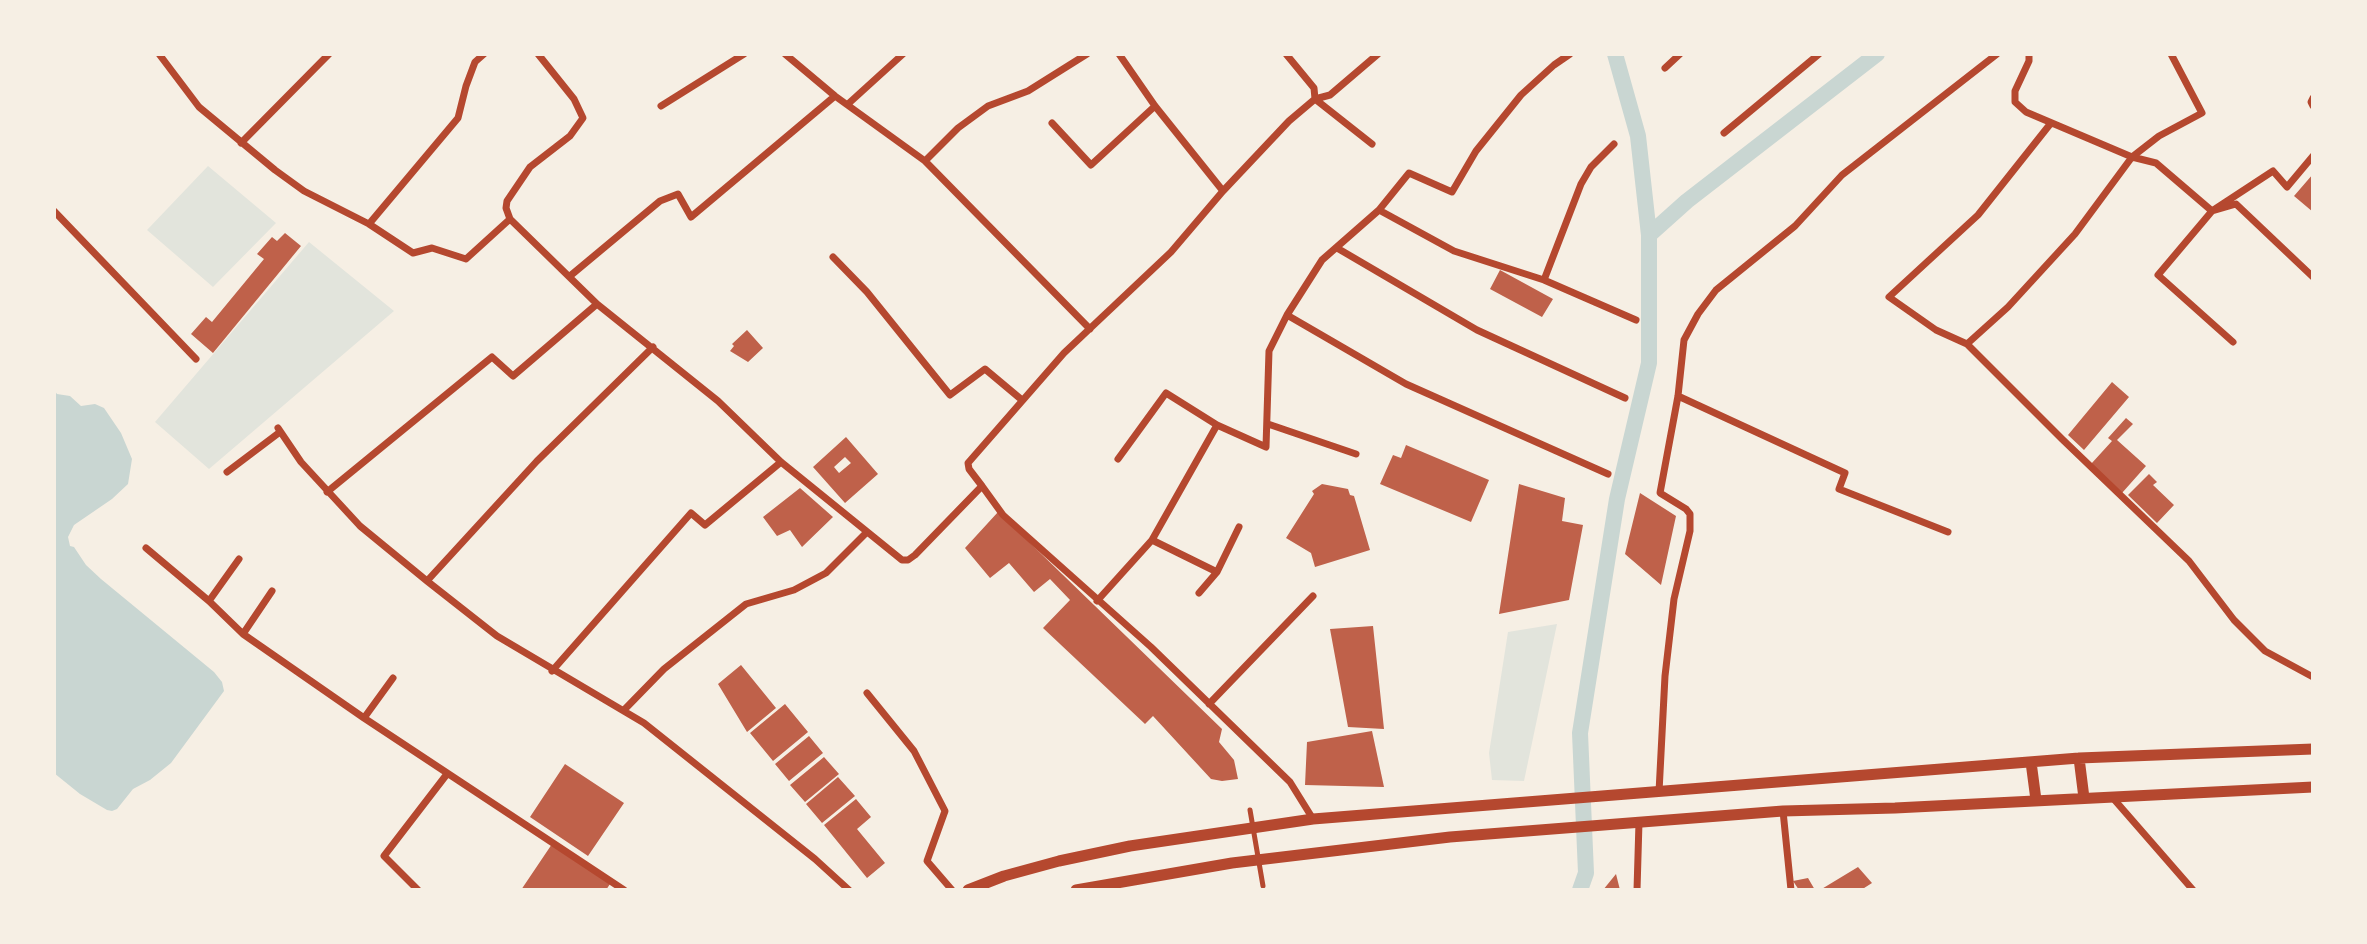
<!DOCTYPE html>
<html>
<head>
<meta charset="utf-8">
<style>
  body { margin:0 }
  #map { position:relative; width:2367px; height:944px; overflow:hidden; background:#f6efe4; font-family:"Noto Serif",serif }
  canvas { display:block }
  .frame { position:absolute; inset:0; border:56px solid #f6efe4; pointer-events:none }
</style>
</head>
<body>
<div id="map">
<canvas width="2367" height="944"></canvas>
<div class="frame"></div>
</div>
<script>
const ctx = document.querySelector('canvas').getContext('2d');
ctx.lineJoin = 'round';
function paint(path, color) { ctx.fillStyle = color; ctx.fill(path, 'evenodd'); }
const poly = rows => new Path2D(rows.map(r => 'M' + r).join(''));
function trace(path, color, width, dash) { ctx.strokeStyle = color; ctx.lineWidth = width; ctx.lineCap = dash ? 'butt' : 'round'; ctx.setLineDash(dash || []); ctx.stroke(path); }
const green = poly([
  [208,166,276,223,213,287,147,230],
  [309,242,394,311,209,469,155,422],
  [1557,624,1524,781,1492,780,1489,753,1508,632]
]);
const water = poly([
  [54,390,57,394,70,396,81,406,95,404,104,408,121,433,132,459,128,484,112,499,74,525,68,537,70,546,74,547,86,565,101,579,214,672,222,682,224,691,171,763,150,780,133,789,117,809,112,811,107,810,80,794,54,773]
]);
const canal = poly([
  [1649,235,1687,201,1877,54],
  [1580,890,1586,873,1580,733,1617,499,1649,363,1649,235,1638,136,1615,54]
]);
const building = poly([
  [2313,174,2313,212,2294,196],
  [285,233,301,246,213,353,191,334,206,317,212,322,264,259,257,254,272,237,277,241],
  [1500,270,1553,299,1542,317,1490,289],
  [747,330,763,348,748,362,730,351,734,346,732,344],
  [2112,382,2129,397,2084,450,2068,435],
  [2126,418,2133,424,2117,440,2146,466,2122,493,2091,464,2112,441,2108,438],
  [846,437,878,474,845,503,813,467],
  [845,457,851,463,839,473,834,467],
  [1406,445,1489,480,1471,522,1380,484,1393,455,1401,458],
  [2149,474,2157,482,2153,485,2174,505,2157,523,2128,495],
  [1322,484,1348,489,1350,495,1354,496,1370,550,1315,567,1311,553,1286,538,1314,494,1312,491],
  [1519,484,1565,498,1562,521,1583,525,1569,600,1499,614],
  [800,488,833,517,802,547,790,530,777,536,763,517],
  [1640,493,1676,516,1661,585,1625,554],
  [998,512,1222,729,1219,742,1234,760,1238,779,1222,781,1211,779,1153,716,1145,724,1043,628,1070,600,1050,579,1034,592,1009,563,990,578,965,548],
  [1373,626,1384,729,1348,727,1330,629],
  [741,665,776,708,747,732,718,684],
  [785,704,808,732,773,761,750,733],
  [1372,731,1384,787,1305,785,1307,742],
  [809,736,823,753,789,781,775,764],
  [824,757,839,774,805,802,790,785],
  [565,764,624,803,588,856,530,817],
  [838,777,855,796,822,823,806,804],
  [856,799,871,817,857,829,885,863,867,878,824,825],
  [552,844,610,884,606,890,521,890],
  [1858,867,1872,883,1861,890,1820,890],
  [1616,874,1620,890,1603,890],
  [1808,878,1815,890,1799,890,1793,881]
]);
const pedestrian = poly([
  [1250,810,1263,886]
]);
const minor = poly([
  [159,54,199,107,275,170,304,191,369,224,413,253,432,248,466,259,510,219],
  [538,54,574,99,583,118,570,136,530,167,507,201,506,208,510,219,597,304,718,401,781,462,902,560,908,560,915,555,982,486,1003,515,1151,647,1290,782,1313,819],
  [785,54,835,96,925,161,1090,329],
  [1119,54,1155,106,1223,191],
  [1286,54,1314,88,1315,99,1372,144],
  [2029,54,2029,61,2015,91,2015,102,2026,112,2132,157,2156,163,2212,211,2236,204,2313,277],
  [1665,68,1680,54],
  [2313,98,2311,102,2313,106],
  [848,104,903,54],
  [661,106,744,54],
  [1052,123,1091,165,1155,106],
  [2051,123,1978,215,1889,297,1936,330,1967,344,2062,439,2189,561,2234,620,2265,651,2313,677],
  [1724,133,1819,54],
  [241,143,329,54],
  [925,161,958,128,988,106,1028,91,1087,54],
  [1379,210,1454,251,1544,280,1636,320],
  [54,211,196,359],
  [369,224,458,118,466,86,475,62,484,54],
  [1337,248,1477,330,1625,398],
  [833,257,867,292,950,395,985,369,1022,400],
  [570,276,660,201,678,194,691,217,835,96],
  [1544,280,1581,184,1591,167,1614,144],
  [1287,315,1406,384,1608,474],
  [2233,342,2158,275,2212,211,2273,171,2287,187,2313,156],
  [1967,344,2008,307,2075,234,2132,157,2159,136,2202,113,2171,54],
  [1678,396,1845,473,1839,489,1948,532],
  [1268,424,1356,454],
  [278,428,301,462,360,526,427,581,497,636,644,723,815,859,849,890],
  [1118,459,1166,393,1217,425],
  [227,472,280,432],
  [982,486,969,469,968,463,1064,353,1171,252,1223,191,1289,121,1315,99,1330,95,1378,54],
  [327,492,492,357,513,376,597,304],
  [1152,540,1217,572],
  [146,548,209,601],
  [239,559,209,601,243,634,364,718,624,890],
  [427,581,537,461,653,347],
  [1199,593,1217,572,1239,527],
  [1097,601,1152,540,1217,425,1266,447,1269,351,1287,315,1322,260,1379,210,1409,173,1452,192,1476,151,1521,95,1554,65,1570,54],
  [243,634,272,591],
  [552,671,691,513,705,525,781,462],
  [867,693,914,751,945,811,927,861,952,890],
  [1209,704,1313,596],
  [624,710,664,669,746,604,794,590,826,573,867,532],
  [364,718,393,678],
  [1659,792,1665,676,1674,599,1690,531,1690,514,1686,509,1660,493,1678,396,1684,340,1698,314,1716,290,1795,226,1842,175,1997,54],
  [2112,797,2193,890],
  [1783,811,1791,890],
  [418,890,384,856,447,774],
  [1637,890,1639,822]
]);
const trunk = poly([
  [2079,758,2084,798],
  [2031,762,2036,800],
  [968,890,1004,876,1059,861,1130,846,1313,819,2079,758,2313,749],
  [1076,890,1232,863,1450,837,1783,811,1895,808,2313,787]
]);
paint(green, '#e2e4dc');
paint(water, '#c9d6d2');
trace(canal, '#c9d6d2', 16);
paint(building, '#bf614a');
trace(pedestrian, '#b5482f', 5);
trace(minor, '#b5482f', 7);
trace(trunk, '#b5482f', 11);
</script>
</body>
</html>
